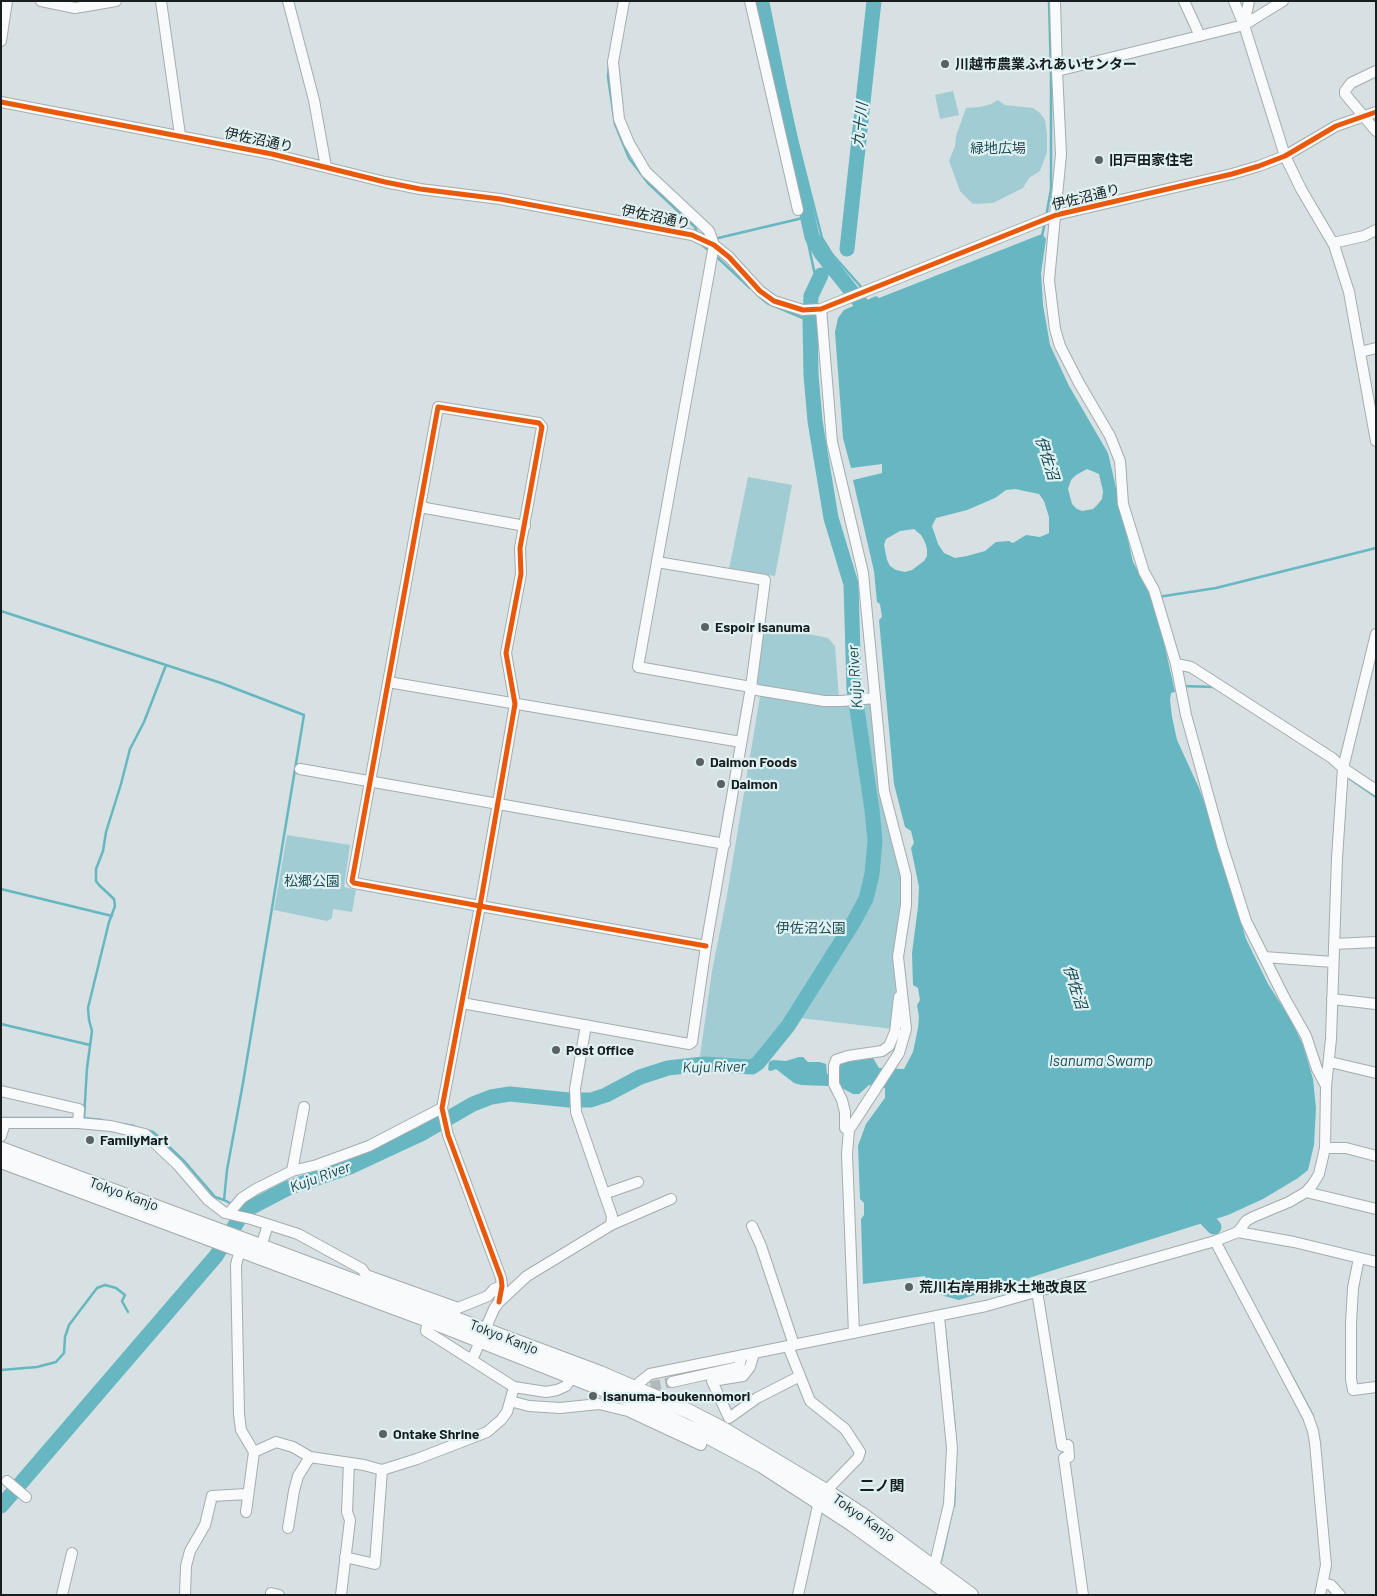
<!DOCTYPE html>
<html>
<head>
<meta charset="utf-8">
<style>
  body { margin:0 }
  #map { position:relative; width:1377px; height:1596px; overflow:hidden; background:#d7e0e2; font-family:Barlow,sans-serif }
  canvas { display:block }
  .frame { position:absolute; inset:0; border:2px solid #181e1f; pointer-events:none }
</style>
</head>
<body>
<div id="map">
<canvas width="1377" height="1596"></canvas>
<div class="frame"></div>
</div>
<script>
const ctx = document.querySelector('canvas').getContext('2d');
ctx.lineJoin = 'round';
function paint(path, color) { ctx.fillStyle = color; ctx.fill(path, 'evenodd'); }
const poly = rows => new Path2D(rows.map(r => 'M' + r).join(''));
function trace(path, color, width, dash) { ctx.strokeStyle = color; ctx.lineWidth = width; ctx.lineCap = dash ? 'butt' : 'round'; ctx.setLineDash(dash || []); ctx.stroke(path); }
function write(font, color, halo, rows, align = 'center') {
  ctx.font = font + ' Barlow,"Noto Sans JP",sans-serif'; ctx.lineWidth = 4.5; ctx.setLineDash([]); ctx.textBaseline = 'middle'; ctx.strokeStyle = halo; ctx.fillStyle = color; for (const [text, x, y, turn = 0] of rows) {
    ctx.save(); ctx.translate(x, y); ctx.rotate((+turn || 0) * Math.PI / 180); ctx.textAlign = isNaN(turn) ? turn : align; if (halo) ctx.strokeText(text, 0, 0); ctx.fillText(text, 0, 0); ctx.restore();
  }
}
const green = poly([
  [953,91,959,115,940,119,935,95],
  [998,100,1005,105,1033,108,1040,113,1045,120,1047,134,1047,152,1040,171,1029,178,1023,188,993,203,973,204,960,191,949,161,955,146,956,136,966,108,980,107,991,104],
  [748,477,792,485,775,576,729,569],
  [784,629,828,638,835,646,839,699,758,686,754,680,763,630],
  [763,694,871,703,903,885,893,1029,791,1017,767,1049,758,1057,748,1064,742,1065,700,1056,712,971,726,901,760,696],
  [287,835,350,845,344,887,356,890,352,912,333,909,332,918,327,921,274,910]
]);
const water = poly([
  [1042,234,1046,239,1041,273,1043,305,1050,345,1069,386,1108,453,1133,562,1145,583,1159,620,1175,692,1171,693,1170,700,1172,717,1177,740,1199,788,1212,824,1246,939,1268,984,1291,1020,1303,1045,1313,1079,1316,1108,1314,1145,1308,1170,1298,1178,1263,1199,1228,1215,959,1300,944,1296,930,1289,925,1276,863,1284,861,1219,864,1215,864,1203,860,1199,858,1146,866,1124,885,1098,885,1088,869,1085,859,1094,853,1094,840,1087,837,1067,841,1063,873,1058,879,1068,904,1069,913,1052,918,1028,919,1017,917,1005,920,1000,918,988,913,985,912,953,918,907,919,887,911,848,914,843,911,831,905,827,894,784,879,620,882,617,880,604,877,602,874,571,853,480,882,473,882,464,851,468,843,438,835,332,838,318,844,310,876,296,879,298],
  [1087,469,1099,474,1103,491,1102,499,1098,504,1093,509,1082,511,1077,509,1072,504,1068,489,1071,480,1076,475],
  [1015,489,1039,494,1044,501,1049,517,1049,533,1040,537,1026,535,1013,543,1009,541,996,542,985,551,967,556,955,558,944,553,938,544,932,526,936,518,967,510,995,498,1006,490],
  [914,529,921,535,925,542,927,549,927,556,924,561,912,570,905,572,896,570,890,566,887,560,884,545,886,539,900,531],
  [799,1057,803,1057,808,1062,820,1062,826,1064,827,1074,829,1074,828,1086,801,1085,794,1083,776,1069,771,1071,768,1070,769,1062,773,1060,786,1061]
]);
const stream = poly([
  [768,1,793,124,822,238,832,254,863,289],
  [609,64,608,77,615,124,629,158,648,183,695,227,698,235],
  [801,210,815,275,811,296],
  [1046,217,1051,189,1051,76,1049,1],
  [1042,236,1045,222],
  [714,239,807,217],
  [702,245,707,249],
  [718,258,750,288],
  [760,297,767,303,810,321],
  [1158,597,1216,588,1376,548],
  [1,611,221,683,304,715,243,1083,227,1170,224,1200,234,1205],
  [1182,686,1214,687],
  [1346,776,1376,797],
  [1,889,112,916],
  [1,1024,90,1045],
  [1,1118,75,1118],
  [83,1118,102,1120],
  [84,1118,87,1068,92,1031,89,1020,88,1008,109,922,115,906,114,899,99,885,96,881,96,869,103,851,106,832,121,784,130,749,144,722,166,665],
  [122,1124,134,1126],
  [146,1130,153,1132,163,1141,185,1162,215,1197,224,1200],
  [1214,1227,1218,1236],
  [945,1330,955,1431],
  [1280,1354,1313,1416],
  [1,1370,37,1367,56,1362,64,1353,65,1337,69,1325,97,1288,105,1285,116,1288,125,1295,122,1301,128,1312],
  [954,1506,955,1487],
  [941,1561,952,1511]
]);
const river = poly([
  [760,1,812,237,821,253,860,302,868,317],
  [847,249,874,1],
  [1194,1206,1214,1227],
  [1,1506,216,1256,244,1211,288,1188,350,1167,421,1134,473,1104,491,1097,510,1094,569,1100,591,1100,606,1095,640,1077,668,1068,703,1064,752,1067,758,1063,788,1026,853,923,866,899,872,874,875,841,872,810,854,689,851,584,831,518,815,421,811,375,810,321,811,296,821,275]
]);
const minorTunnel = poly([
  [636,1389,672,1382],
  [589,1398,615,1393]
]);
const minor = poly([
  [41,1,75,8,116,1],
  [161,1,180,135],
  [288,1,314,100,326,167],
  [624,1,613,62,619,119,629,143,646,172,709,231,714,245,638,667,751,687,757,690,824,701,841,701,875,698],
  [750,1,798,210],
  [1055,1,1057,71,1061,154,1049,280,1055,329,1060,346,1079,383,1110,436,1120,461,1123,504,1144,572,1154,590,1176,664,1186,715,1222,845,1246,921,1284,997,1306,1036,1317,1069,1326,1086],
  [1184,1,1200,36],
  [1234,1,1244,25,1285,156,1301,189,1334,245,1349,292,1376,441],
  [1244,25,1249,1],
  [1,41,7,1],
  [1057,71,1244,25,1283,1],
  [1376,71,1351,83,1345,91,1345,94,1376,131],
  [1,102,272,154,385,182,420,189,500,199,692,235,714,245,729,257,760,291,774,301,803,310,821,309,1056,215,1232,174,1259,166,1285,156,1336,126,1376,112],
  [1333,243,1364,236,1376,230],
  [821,309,832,442,863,573,884,791,906,876,906,905,898,957,906,1029,899,1053,849,1130,847,1154,854,1333],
  [1360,352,1376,348],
  [420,507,525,526],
  [1176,664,1191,667,1332,758,1343,768,1376,790],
  [388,682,741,742],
  [300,769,725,844],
  [1334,944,1376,942],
  [1264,957,1333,962],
  [1332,999,1376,1004],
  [462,1003,689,1044,692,1042,706,946,751,687,765,580,657,562],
  [1330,1062,1376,1073],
  [1,1091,79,1109,78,1123,111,1126,145,1134,178,1165,208,1200,225,1213,251,1219,298,1234,362,1269,366,1275,458,1308,488,1296,494,1289,502,1286],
  [1,1123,78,1123],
  [849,1130,845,1128,845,1112,842,1100,834,1084,834,1066,836,1060,848,1056,882,1051,889,1046,895,1032,899,997],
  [1,1136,5,1123],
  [1325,1148,1346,1148,1376,1156],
  [292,1171,304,1107],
  [1306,1192,1376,1209],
  [604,1194,638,1182],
  [229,1213,242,1198,256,1189,292,1171,317,1165,369,1146,442,1108],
  [611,1225,671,1199],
  [752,1226,761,1246,794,1345],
  [1238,1232,1294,1242,1376,1262],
  [1215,1241,1308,1417,1313,1431,1315,1443,1326,1565,1320,1595],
  [261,1246,268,1225],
  [240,1249,236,1265,239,1414,241,1430,254,1452,246,1512],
  [1359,1258,1353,1288,1351,1323,1351,1379,1353,1390,1376,1387],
  [1037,1291,1062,1446,1068,1445,1069,1457,1064,1458,1083,1595],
  [499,1302,502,1286,501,1278,448,1135,442,1108,480,906,515,704,506,653,521,574,520,548,542,427,539,423,438,407,352,881,354,883,480,906,706,946],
  [428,1320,426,1331,514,1387,546,1392,557,1390,566,1386,572,1377],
  [788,1346,810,1401,845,1429,860,1452,858,1458,826,1491],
  [754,1353,750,1367,743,1376,712,1381,729,1418,757,1398,800,1376],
  [472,1360,494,1309,499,1302,527,1276,611,1225,612,1216,576,1112,575,1089,586,1025],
  [672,1382,739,1367,742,1355],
  [632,1392,634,1387,650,1374,986,1306,1215,1241,1238,1232,1246,1221,1253,1217,1289,1202,1306,1192,1313,1184,1319,1174,1325,1148,1326,1086,1331,1039,1337,858,1343,768,1376,634],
  [510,1401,529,1406,560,1408,599,1404,628,1411,701,1445,703,1434],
  [254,1452,276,1442,293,1447,310,1457,364,1465,382,1470,417,1459,487,1432,501,1420,507,1412,514,1387],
  [7,1481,26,1497],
  [288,1528,294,1491,298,1476,310,1457],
  [345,1557,375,1564,382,1470],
  [934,1568,949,1504,952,1448,939,1317],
  [1323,1583,1331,1585,1340,1595],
  [271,1593,279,1595],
  [62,1595,72,1553],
  [185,1595,186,1566,190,1551,205,1525,212,1496,247,1494],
  [341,1595,350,1520,347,1512,349,1463],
  [798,1595,819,1501]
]);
const highway = poly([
  [1,1149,600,1373,690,1412,723,1429,826,1491,861,1514,971,1595],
  [1,1161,428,1320,628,1399,703,1434,761,1465,852,1524,951,1595]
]);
const cycleway = poly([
  [1,102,272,154,385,182,420,189,500,199,692,235,714,245,729,257,760,291,774,301,803,310,821,309,1056,215,1232,174,1259,166,1285,156,1336,126,1376,112],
  [499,1302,502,1286,501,1278,448,1135,442,1108,480,906,515,704,506,653,521,574,520,548,542,427,539,423,438,407,352,881,354,883,480,906,706,946]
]);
const markers = [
  [945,64,5,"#5b6263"],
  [1099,160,5,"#5b6263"],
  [705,627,5,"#5b6263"],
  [700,762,5,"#5b6263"],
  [721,784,5,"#5b6263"],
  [556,1050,5,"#5b6263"],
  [90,1140,5,"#5b6263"],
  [909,1287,5,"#5b6263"],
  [593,1396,5,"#5b6263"],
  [383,1434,5,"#5b6263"]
];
const poiNames = [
  ["川越市農業ふれあいセンター",955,64],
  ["旧戸田家住宅",1109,160],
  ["Espoir Isanuma",715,627],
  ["Daimon Foods",710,762],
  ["Daimon",731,784],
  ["Post Office",566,1050],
  ["FamilyMart",100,1140],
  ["荒川右岸用排水土地改良区",919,1287],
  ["Isanuma-boukennomori",603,1396],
  ["Ontake Shrine",393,1434]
];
const streetNames = [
  ["伊佐沼通り",259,140,12],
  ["伊佐沼通り",1086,197,-14],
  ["伊佐沼通り",656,217,12],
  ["Tokyo Kanjo",124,1194,20],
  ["Tokyo Kanjo",504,1337,21],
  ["Tokyo Kanjo",864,1518,35]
];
const parkNames = [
  ["緑地広場",998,148],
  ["松郷公園",312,881],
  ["伊佐沼公園",811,928]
];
const waterNames = [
  ["九十川",860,125,-84],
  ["伊佐沼",1047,458,72],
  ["Kuju River",855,677,-94],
  ["伊佐沼",1075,987,72],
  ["Isanuma Swamp",1101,1061],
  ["Kuju River",714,1067,-1],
  ["Kuju River",320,1177,-20]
];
const neighbourhoodNames = [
  ["二ノ関",882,1486]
];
paint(green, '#a2ccd3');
paint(water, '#66b7c1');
trace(stream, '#66b7c1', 2.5);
trace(river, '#66b7c1', 15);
trace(minorTunnel, '#b1b9bb', 10, [10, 5]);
trace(minor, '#a5acad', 12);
trace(highway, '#a5acad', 16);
trace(minor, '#f9fafb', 10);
trace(highway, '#f9fafb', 14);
trace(cycleway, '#e8590c', 5);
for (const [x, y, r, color] of markers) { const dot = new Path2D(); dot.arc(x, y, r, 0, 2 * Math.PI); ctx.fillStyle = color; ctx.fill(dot); trace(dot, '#e0f1f3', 2); }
write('bold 14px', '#181e1f', '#e0f1f3', poiNames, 'left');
write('14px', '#181e1f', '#e0f1f3', streetNames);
write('14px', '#1f4e54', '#e0f1f3', parkNames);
write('italic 15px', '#1a494f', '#e0f1f3', waterNames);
write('bold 15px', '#181e1f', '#e0f1f3', neighbourhoodNames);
</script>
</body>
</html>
